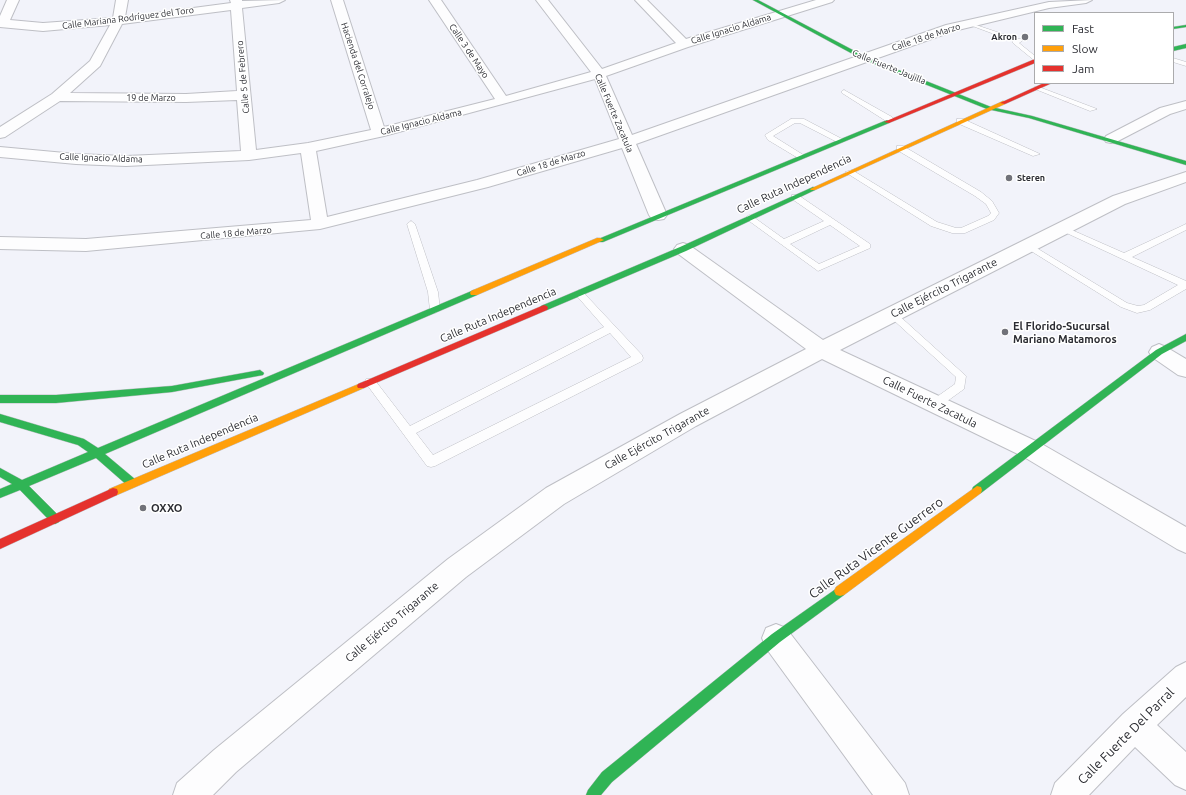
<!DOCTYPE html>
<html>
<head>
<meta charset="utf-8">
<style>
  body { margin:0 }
  #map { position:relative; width:1186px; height:795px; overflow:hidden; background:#f2f3fa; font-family:Ubuntu,sans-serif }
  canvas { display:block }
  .legend { position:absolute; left:1034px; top:12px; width:140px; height:72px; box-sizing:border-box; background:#fff; border:1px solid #ababad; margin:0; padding:5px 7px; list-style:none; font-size:12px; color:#2c2d33 }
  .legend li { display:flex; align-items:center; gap:8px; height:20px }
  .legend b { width:20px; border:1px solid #ababad }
</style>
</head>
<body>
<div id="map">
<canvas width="1186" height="795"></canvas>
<ul class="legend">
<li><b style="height:5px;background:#30b455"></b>Fast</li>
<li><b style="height:5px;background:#ff9f0a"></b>Slow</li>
<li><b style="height:5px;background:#e5322d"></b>Jam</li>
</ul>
</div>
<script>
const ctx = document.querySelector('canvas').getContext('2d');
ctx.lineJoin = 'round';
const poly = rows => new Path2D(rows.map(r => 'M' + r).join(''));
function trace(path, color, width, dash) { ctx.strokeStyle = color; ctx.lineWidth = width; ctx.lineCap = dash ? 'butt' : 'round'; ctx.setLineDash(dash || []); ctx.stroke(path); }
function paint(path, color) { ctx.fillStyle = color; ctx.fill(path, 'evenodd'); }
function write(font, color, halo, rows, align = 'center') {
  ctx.font = font + ' Ubuntu,sans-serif'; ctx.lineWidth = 3; ctx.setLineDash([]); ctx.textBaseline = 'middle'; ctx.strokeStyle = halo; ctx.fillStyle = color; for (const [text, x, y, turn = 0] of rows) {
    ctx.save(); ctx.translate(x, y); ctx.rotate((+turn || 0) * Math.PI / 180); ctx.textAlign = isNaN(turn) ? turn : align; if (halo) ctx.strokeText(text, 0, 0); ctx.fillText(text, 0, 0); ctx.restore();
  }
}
const lane = poly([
  [967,22,1018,39,1022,39,1022,41,1019,43,1035,56,1035,61,1013,43,1013,41,967,24,967,22],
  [1173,58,1186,62,1186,66,1173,62,1173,58],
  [1035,87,1039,87,1097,109,1090,111,1035,89,1035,87],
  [844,90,892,117,893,119,886,121,842,93,842,91,844,90],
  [791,119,804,119,844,140,837,142,800,123,795,123,773,136,805,156,798,158,768,140,765,135,791,119],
  [957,119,963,119,1040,154,1033,156,957,123,957,119],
  [897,146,903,146,981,192,992,201,999,213,994,220,965,233,952,233,931,226,845,172,852,170,937,222,956,228,961,228,988,216,991,213,986,204,975,196,897,150,897,146],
  [792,195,798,195,870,244,870,248,818,271,745,218,749,215,752,216,784,239,824,221,792,199,792,195],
  [830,225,860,246,819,264,790,244,830,225],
  [411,221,415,224,438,292,440,310,435,313,430,310,428,292,407,224,411,221],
  [1186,224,1186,230,1132,257,1186,281,1186,289,1150,310,1137,313,1121,307,1023,246,1024,244,1030,244,1127,303,1138,306,1144,305,1178,285,1058,229,1059,227,1065,227,1124,253,1186,224],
  [579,290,582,291,642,355,643,358,642,361,435,466,431,467,427,466,365,382,366,379,374,379,410,426,604,327,576,295,574,293,579,290],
  [610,333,631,357,433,455,416,433,610,333],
  [892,311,895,312,966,376,964,389,939,407,935,408,931,407,929,404,931,401,955,384,956,377,889,316,887,314,889,312,892,311]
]);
const street = poly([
  [7,0,19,0,10,20,43,23,113,18,116,0,128,0,125,17,231,3,230,0,242,0,242,1,285,0,279,3,242,8,256,150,308,143,371,130,331,0,343,0,384,127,495,99,429,0,441,0,506,96,591,72,536,0,548,0,602,69,676,43,635,0,647,0,686,39,816,0,834,0,832,2,688,47,606,76,632,135,946,25,1049,2,1092,0,1086,3,1049,8,954,31,636,144,667,215,664,219,658,220,652,219,649,215,622,148,488,187,320,229,86,251,0,249,0,237,86,239,311,220,301,153,249,160,126,166,76,164,0,157,0,147,76,154,126,156,241,151,237,100,186,102,60,101,5,137,0,138,0,127,52,94,90,61,110,25,43,31,0,27,0,16,7,0],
  [231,10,237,91,186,94,70,93,100,66,122,24,231,10],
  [595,79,619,139,477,180,327,217,316,151,384,136,595,79],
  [1186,101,1186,109,1170,114,1116,142,1111,143,1106,142,1104,139,1106,136,1160,108,1186,101],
  [1186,172,1186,182,1125,204,840,350,1040,443,1186,527,1186,553,1177,549,1024,457,822,359,696,426,564,504,466,577,236,772,213,795,173,795,177,783,214,750,448,559,546,488,680,414,806,349,677,253,674,249,677,245,683,243,689,245,823,340,1113,196,1186,172],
  [1159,344,1166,347,1186,359,1186,377,1178,375,1152,357,1149,352,1152,347,1159,344],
  [776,624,786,628,905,783,909,795,873,795,766,648,762,638,766,628,776,624],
  [1186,662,1186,697,1157,725,1186,752,1186,790,1175,785,1135,747,1089,795,1051,795,1055,783,1123,714,1176,667,1186,662]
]);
const fast = poly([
  [753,0,758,0,866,57,991,107,1032,116,1186,161,1186,165,1029,118,987,109,862,59,753,0],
  [1186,25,1186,27,1173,29,1173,27,1186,25],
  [1186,44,1186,48,1173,51,1173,47,1186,44],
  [887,120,890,122,889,123,603,242,600,242,596,240,887,120],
  [813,187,815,188,815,190,686,251,547,310,541,310,540,308,541,306,680,247,813,187],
  [474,290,477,291,478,293,477,295,105,454,136,480,137,483,136,486,132,487,128,486,96,458,29,486,59,516,60,519,59,522,55,524,51,522,20,490,0,498,0,489,12,484,0,477,0,468,22,480,88,452,78,445,0,422,0,414,84,439,98,448,474,290],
  [1186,334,1186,341,1162,354,981,493,977,494,973,493,972,490,973,487,1156,350,1186,334],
  [260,370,264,373,263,375,172,392,56,403,0,403,0,395,56,395,172,386,260,370],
  [840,586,844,587,846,591,844,595,780,642,612,782,601,795,586,795,588,790,602,772,772,634,840,586]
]);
const slow = poly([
  [1003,101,1005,102,1005,104,815,190,811,190,810,189,1003,101],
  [597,238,600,238,604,240,477,295,471,295,470,293,471,291,597,238],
  [361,383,364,384,365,386,364,388,117,495,113,496,109,495,108,492,109,489,361,383],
  [977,486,981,487,982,490,981,493,844,595,840,596,836,595,834,591,836,587,977,486]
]);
const jam = poly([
  [1035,59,1035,63,889,123,884,122,1035,59],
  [1044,83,1052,83,1005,104,1000,103,1044,83],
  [544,305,547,306,548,308,547,310,364,388,358,388,357,386,358,384,544,305],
  [113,488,117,489,118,492,117,495,0,549,0,539,113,488]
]);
const markers = [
  [1025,37,4,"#717279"],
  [1009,178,4,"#717279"],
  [1005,332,4,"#717279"],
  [143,508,4,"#717279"]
];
const farStreetnames = [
  ["Calle Mariana Rodríguez del Toro",128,18,-7],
  ["Calle Ignacio Aldama",731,29,-17],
  ["Calle 18 de Marzo",926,37,-18],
  ["Calle 3 de Mayo",469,51,56],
  ["Hacienda del Corralejo",358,66,72],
  ["Calle Fuerte Jaujilla",889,67,22],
  ["Calle 5 de Febrero",243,77,-95],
  ["19 de Marzo",151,98],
  ["Calle Fuerte Zacatula",614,113,67],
  ["Calle Ignacio Aldama",421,122,-14],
  ["Calle Ignacio Aldama",101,158,2],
  ["Calle 18 de Marzo",551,163,-17],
  ["Calle 18 de Marzo",236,233,-5]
];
const farPoinames = [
  ["Akron",1017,37],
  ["Steren",1017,178,"left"]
];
const streetNames = [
  ["Calle Ruta Independencia",794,184,-25],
  ["Calle Ejército Trigarante",944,288,-27],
  ["Calle Ruta Independencia",498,315,-23],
  ["Calle Fuerte Zacatula",930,402,26],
  ["Calle Ejército Trigarante",657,438,-29],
  ["Calle Ruta Independencia",200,441,-23],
  ["Calle Ejército Trigarante",392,622,-40]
];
const poiNames = [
  ["El Florido-Sucursal",1013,326],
  ["Mariano Matamoros",1013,339],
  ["OXXO",151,508]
];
const nearStreetnames = [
  ["Calle Ruta Vicente Guerrero",876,548,-36],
  ["Calle Fuerte Del Parral",1126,736,-45]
];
trace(lane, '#bebfc5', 1);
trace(street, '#bebfc5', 2);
trace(fast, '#bebfc5', 1);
trace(slow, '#bebfc5', 1);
trace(jam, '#bebfc5', 1);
paint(lane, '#fdfdfe');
paint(street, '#fdfdfe');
paint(fast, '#30b455');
paint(slow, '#ff9f0a');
paint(jam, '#e5322d');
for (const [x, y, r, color] of markers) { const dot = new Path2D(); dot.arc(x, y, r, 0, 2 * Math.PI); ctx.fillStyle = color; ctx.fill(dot); trace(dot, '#fff', 1.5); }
write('9px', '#2c2d33', '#fff', farStreetnames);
write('bold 9px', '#2c2d33', '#fff', farPoinames, 'right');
write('11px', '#2c2d33', '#fff', streetNames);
write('bold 11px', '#2c2d33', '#fff', poiNames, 'left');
write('13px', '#2c2d33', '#fff', nearStreetnames);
</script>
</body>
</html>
